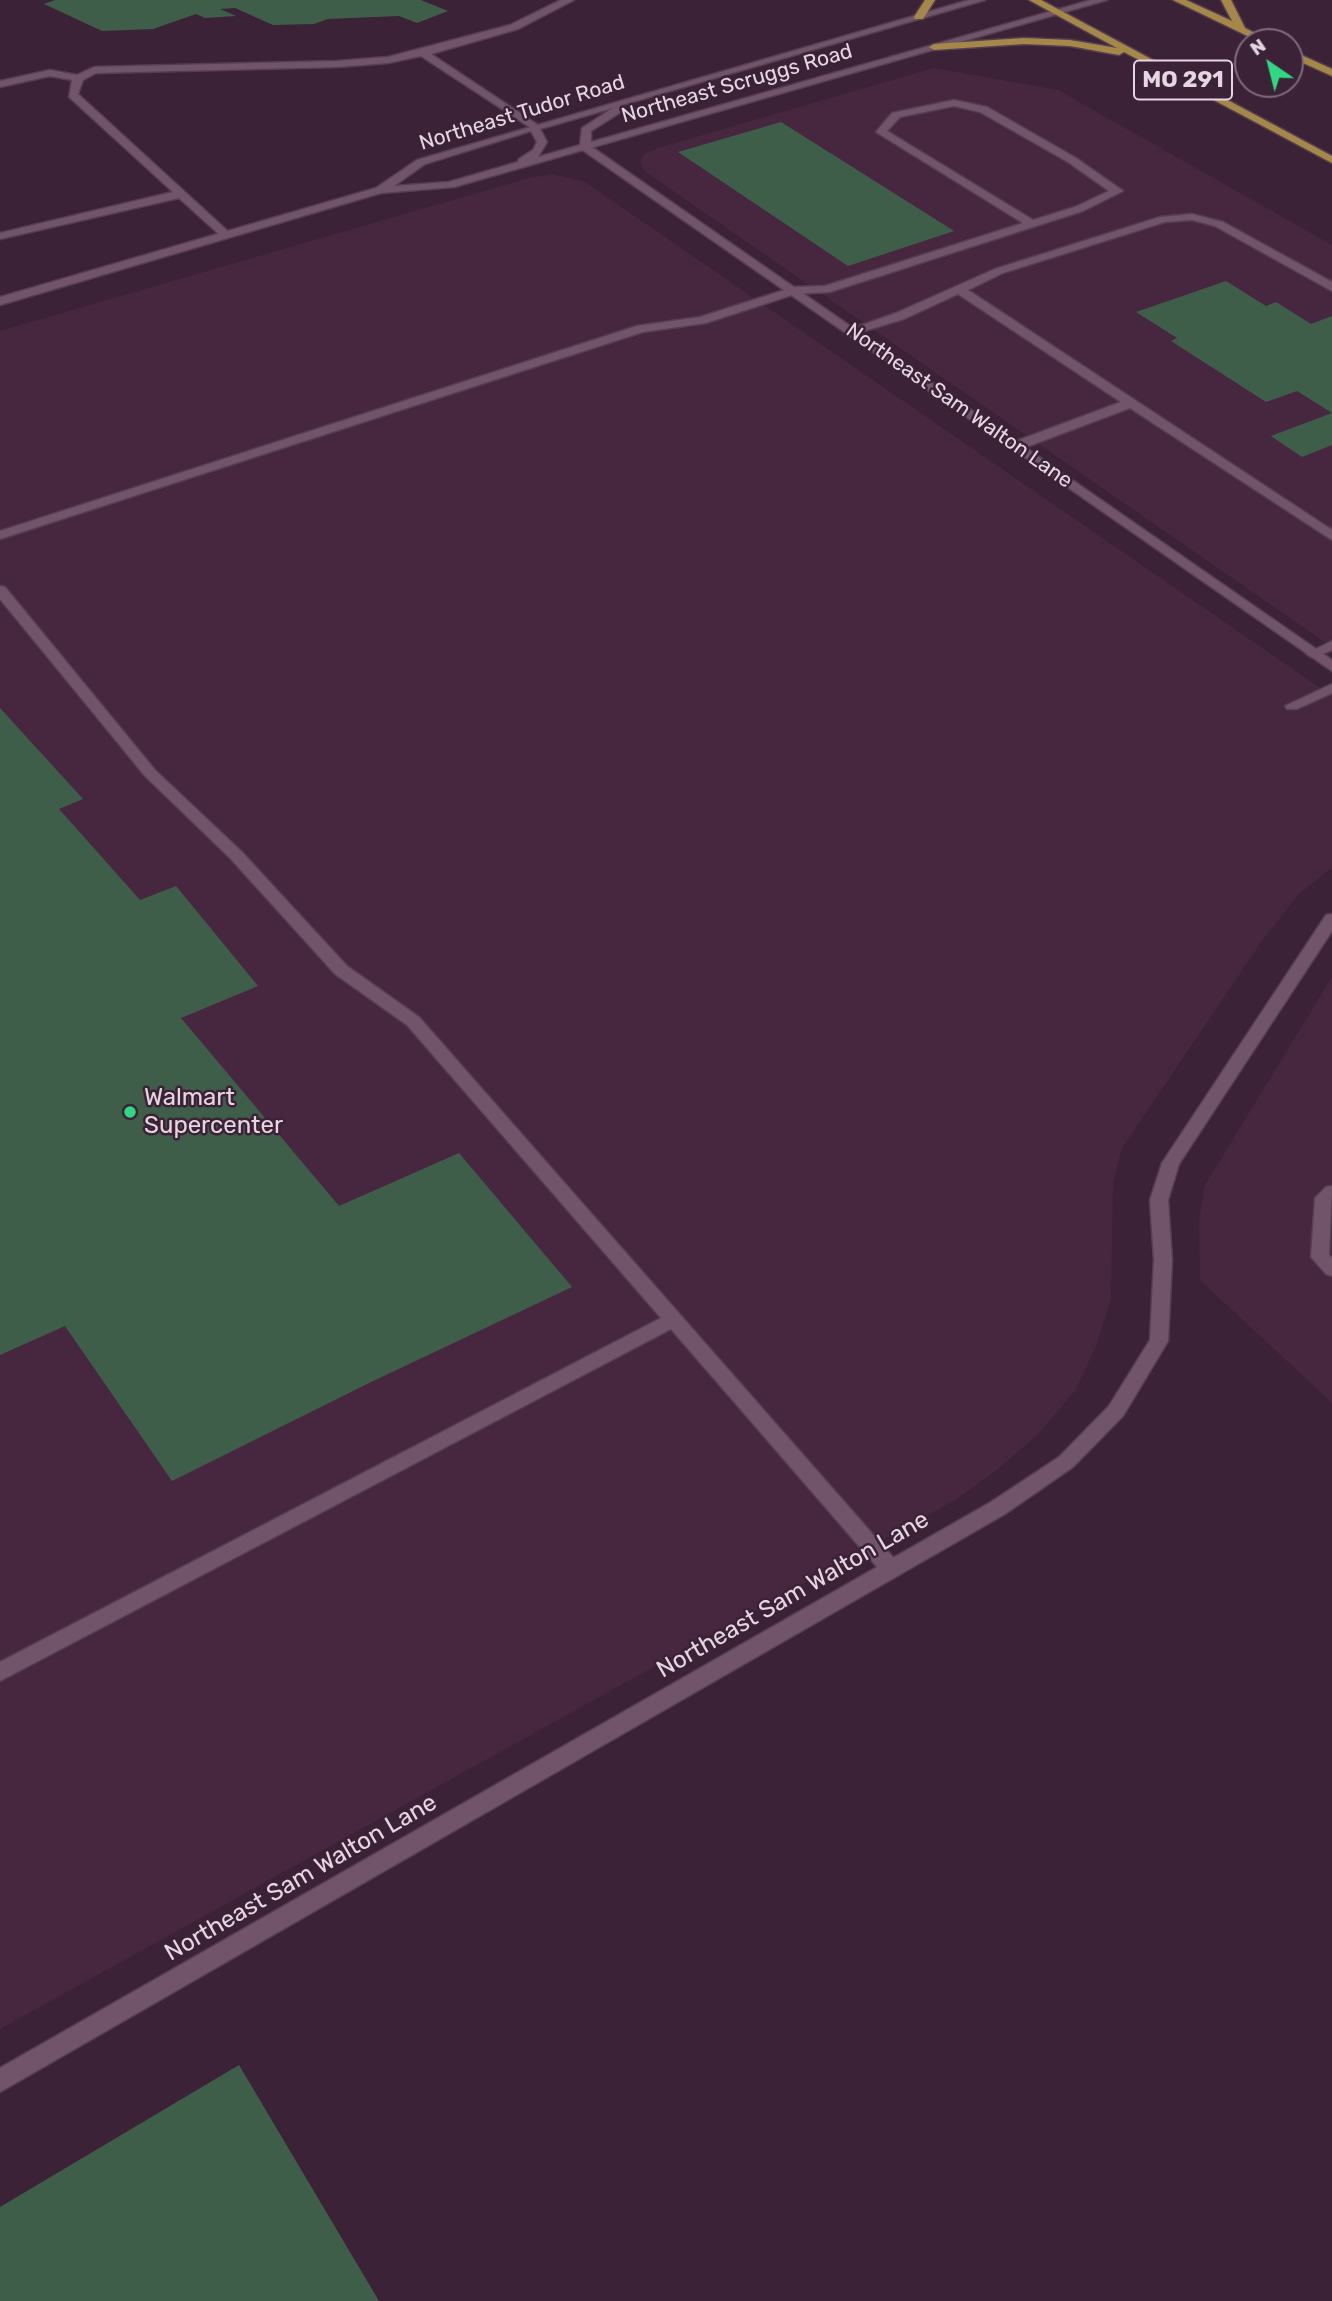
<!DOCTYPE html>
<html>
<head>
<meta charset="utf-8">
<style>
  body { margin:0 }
  #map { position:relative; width:1332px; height:2301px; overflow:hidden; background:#3b2236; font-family:Rubik,sans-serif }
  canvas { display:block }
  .north { position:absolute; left:1234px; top:28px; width:70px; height:70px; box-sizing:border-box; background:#3b2236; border:2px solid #7f6a7b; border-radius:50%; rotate:325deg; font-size:19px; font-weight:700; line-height:28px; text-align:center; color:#e6d5e2 }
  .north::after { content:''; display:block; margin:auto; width:24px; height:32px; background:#31d882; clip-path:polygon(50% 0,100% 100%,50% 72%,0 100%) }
</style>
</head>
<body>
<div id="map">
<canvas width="1332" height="2301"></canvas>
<div class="north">N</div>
</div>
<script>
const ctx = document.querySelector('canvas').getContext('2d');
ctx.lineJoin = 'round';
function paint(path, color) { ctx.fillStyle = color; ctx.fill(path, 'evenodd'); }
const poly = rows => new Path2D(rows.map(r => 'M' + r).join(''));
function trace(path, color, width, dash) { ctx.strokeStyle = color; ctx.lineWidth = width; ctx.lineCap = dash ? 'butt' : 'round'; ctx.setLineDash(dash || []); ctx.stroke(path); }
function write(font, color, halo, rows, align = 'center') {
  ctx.font = font + ' Rubik,sans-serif'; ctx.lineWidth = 5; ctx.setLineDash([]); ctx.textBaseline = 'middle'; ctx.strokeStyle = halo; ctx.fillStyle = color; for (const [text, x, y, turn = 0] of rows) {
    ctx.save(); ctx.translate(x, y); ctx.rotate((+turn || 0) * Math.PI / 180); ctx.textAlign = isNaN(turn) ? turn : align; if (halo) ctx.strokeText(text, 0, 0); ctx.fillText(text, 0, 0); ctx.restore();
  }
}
const built = poly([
  [934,68,1058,90,1332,245,1332,647,643,170,640,162,644,154,658,148],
  [552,174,585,182,1332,696,1332,868,1299,894,1264,938,1122,1148,1113,1183,1111,1299,1096,1346,1075,1391,1038,1434,997,1470,955,1500,0,2029,0,331,529,178],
  [1332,977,1332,1403,1200,1280,1199,1220,1205,1185]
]);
const building = poly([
  [55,0,421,0,448,11,417,23,399,16,328,19,314,24,273,25,235,8,220,9,236,16,205,18,196,14,153,29,102,31,44,4],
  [781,122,954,231,848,266,678,152],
  [1226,281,1266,306,1276,302,1311,324,1332,316,1332,413,1297,391,1266,402,1171,341,1177,338,1136,312],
  [1332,413,1332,445,1302,457,1271,436],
  [0,708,83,799,59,809,140,900,176,886,258,986,181,1018,339,1206,459,1153,572,1287,369,1383,172,1481,65,1326,0,1355],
  [239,2065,379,2301,0,2301,0,2207]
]);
const service = poly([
  [561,0,574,0,518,29,431,54,538,125,538,129,534,130,421,56,388,63,337,67,96,73,83,80,78,94,232,235,222,237,179,198,0,239,0,233,173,192,69,97,72,80,50,76,0,87,0,81,50,70,77,75,94,67,337,61,388,57,510,25,561,0],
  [954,100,987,107,1076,158,1123,191,1083,211,830,292,795,294,706,323,643,332,0,539,0,531,637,326,700,317,794,287,825,286,1023,223,876,132,892,113,954,100],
  [954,106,980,112,1068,162,1109,191,1075,207,1033,220,887,131,900,117,954,106],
  [1192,214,1223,222,1332,282,1332,291,1215,226,1192,220,1165,222,1003,273,968,290,1332,530,1332,540,1130,408,1021,449,1011,449,1011,443,1121,402,958,294,904,319,851,335,845,331,896,313,995,269,1160,217,1192,214],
  [0,586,5,587,155,770,242,852,347,966,419,1017,898,1563,901,1569,898,1575,891,1577,884,1575,671,1329,0,1681,0,1662,661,1318,407,1025,335,974,230,858,145,776,0,599,0,586],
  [1332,641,1332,650,1313,658,1306,654,1332,641],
  [1332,684,1332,693,1297,709,1287,709,1285,706,1332,684],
  [1332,1186,1329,1255,1332,1258,1332,1276,1326,1274,1311,1257,1315,1198,1326,1187,1332,1186]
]);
const minor = poly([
  [581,145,589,145,1332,660,1332,671,581,149,581,145],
  [1332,914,1332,931,1179,1164,1168,1200,1172,1260,1168,1341,1123,1416,1073,1467,1005,1514,0,2092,0,2068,991,1502,1059,1457,1109,1406,1150,1340,1154,1260,1150,1200,1162,1163,1326,915,1332,914]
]);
const tertiary = poly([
  [969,0,985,0,622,105,625,108,624,110,591,131,591,142,1091,0,1107,0,454,187,381,193,0,305,0,297,376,188,417,160,969,0],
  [613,108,582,128,580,145,538,157,547,142,540,129,613,108],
  [531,131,537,142,533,150,519,159,518,162,449,182,394,186,425,164,531,131]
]);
const primary = poly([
  [925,0,935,0,923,19,915,19,914,17,925,0],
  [1029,0,1041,0,1332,156,1332,163,1124,52,1119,55,1070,46,1024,44,934,50,929,47,934,44,1024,38,1070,40,1117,48,1029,0],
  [1173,0,1186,0,1232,21,1221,0,1231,0,1245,28,1273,42,1260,42,1173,0],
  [1290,50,1332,69,1332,76,1290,57,1290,50]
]);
const markers = [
  [130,1112,7,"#31d882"]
];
const farStreetnames = [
  ["Northeast Scruggs Road",737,84,-16],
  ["Northeast Tudor Road",522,113,-17],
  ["Northeast Sam Walton Lane",959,406,35]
];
const shields = [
  [1183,80,98]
];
const shieldNames = [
  ["MO 291",1183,80]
];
const poiNames = [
  ["Walmart",144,1098],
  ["Supercenter",144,1126]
];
const streetNames = [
  ["Northeast Sam Walton Lane",793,1595,-30],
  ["Northeast Sam Walton Lane",301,1878,-30]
];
paint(built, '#472740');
paint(building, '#3f5e49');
trace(service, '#543f50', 3);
trace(minor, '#543f50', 3);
trace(tertiary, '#543f50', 3);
trace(primary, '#543f50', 3);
paint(service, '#71546a');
paint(minor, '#71546a');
paint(tertiary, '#71546a');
paint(primary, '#a48749');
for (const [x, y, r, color] of markers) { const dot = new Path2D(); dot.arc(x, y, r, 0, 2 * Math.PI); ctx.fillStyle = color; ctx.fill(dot); trace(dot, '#3b2236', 2.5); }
write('21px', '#e6d5e2', '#3b2236', farStreetnames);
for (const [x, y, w] of shields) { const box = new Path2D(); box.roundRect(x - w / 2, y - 19.5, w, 39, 5); ctx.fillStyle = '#3b2236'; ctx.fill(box); trace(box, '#e6d5e2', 2); }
write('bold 23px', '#e6d5e2', null, shieldNames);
write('24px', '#e6d5e2', '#3b2236', poiNames, 'left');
write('24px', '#e6d5e2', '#3b2236', streetNames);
</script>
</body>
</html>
